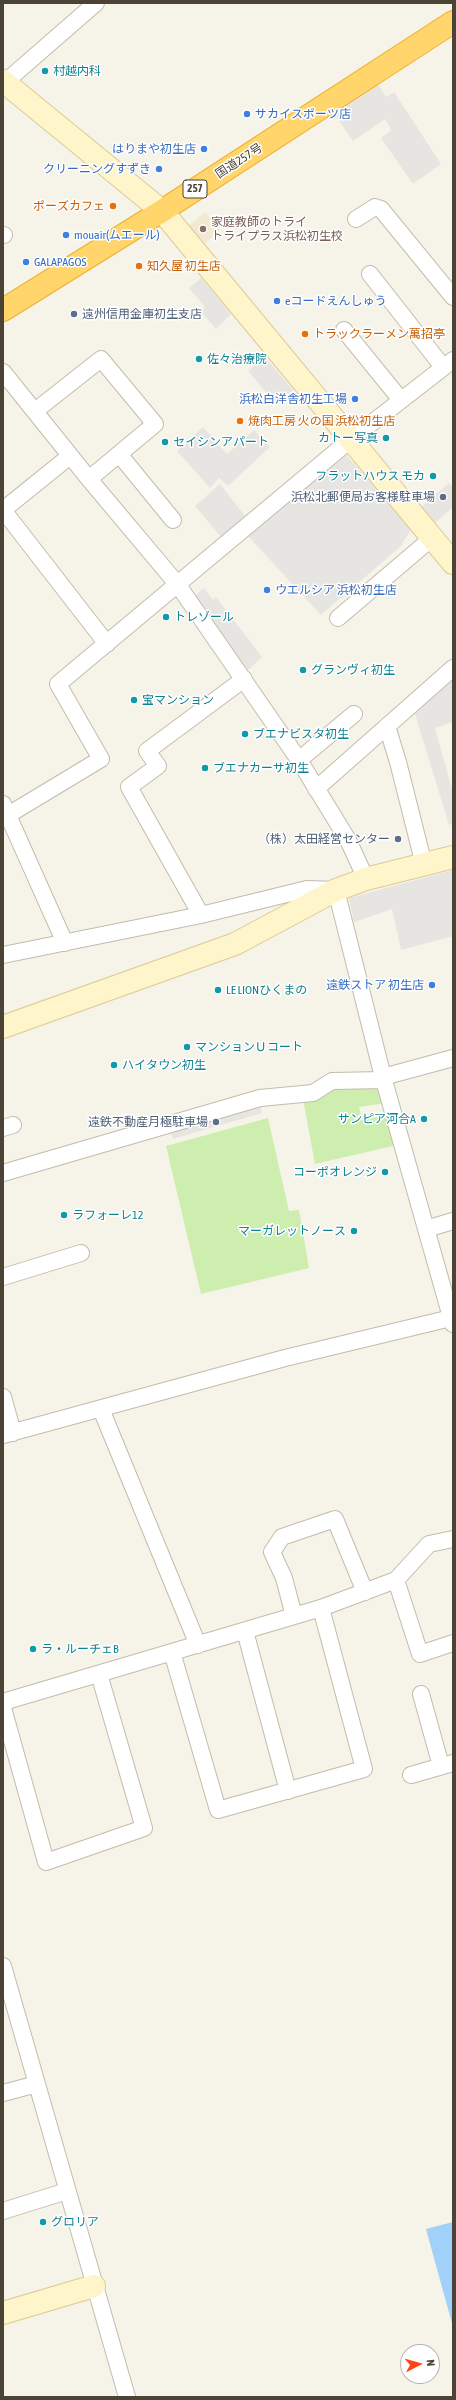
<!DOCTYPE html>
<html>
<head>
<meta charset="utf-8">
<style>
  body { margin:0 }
  #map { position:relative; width:456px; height:2400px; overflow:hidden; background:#f6f3e9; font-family:"Asap Condensed",sans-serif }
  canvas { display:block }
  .frame { position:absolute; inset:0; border:4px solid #4b4436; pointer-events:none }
  .north { position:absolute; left:400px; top:2344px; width:40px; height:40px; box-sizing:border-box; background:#fff; border:1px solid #b7b4af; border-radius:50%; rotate:84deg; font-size:11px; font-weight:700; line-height:16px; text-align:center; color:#4b4436 }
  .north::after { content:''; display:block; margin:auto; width:14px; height:18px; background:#ff4518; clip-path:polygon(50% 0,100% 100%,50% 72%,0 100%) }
</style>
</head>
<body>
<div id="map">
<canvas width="456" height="2400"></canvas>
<div class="frame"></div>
<div class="north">N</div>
</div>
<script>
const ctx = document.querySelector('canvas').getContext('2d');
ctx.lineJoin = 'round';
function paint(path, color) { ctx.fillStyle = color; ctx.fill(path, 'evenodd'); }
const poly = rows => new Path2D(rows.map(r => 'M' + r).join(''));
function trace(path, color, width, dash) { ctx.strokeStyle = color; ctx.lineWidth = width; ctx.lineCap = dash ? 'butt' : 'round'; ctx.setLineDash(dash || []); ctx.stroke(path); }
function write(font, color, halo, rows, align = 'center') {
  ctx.font = font + ' "Asap Condensed","Noto Sans JP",sans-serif'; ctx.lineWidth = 3; ctx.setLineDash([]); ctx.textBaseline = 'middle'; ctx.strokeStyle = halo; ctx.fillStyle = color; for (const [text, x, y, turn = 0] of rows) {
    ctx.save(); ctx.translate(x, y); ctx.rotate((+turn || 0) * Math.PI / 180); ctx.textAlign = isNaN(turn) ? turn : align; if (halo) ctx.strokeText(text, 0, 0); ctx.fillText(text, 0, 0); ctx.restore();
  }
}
const education = poly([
  [205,212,220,230,202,246,186,228]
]);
const green = poly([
  [333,1085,380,1085,386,1103,359,1107,362,1119,390,1115,397,1145,315,1164,303,1099],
  [268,1118,289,1211,299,1210,309,1268,201,1294,166,1146]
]);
const parking = poly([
  [377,83,386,97,394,92,441,164,413,184,381,138,391,130,385,119,353,141,333,112],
  [201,278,231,314,216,329,201,312,205,307,189,288],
  [265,357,293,390,276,404,248,371],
  [203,427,227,454,254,430,270,447,228,486,219,478,210,488,177,451],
  [346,455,411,529,401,546,321,615,248,536],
  [449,483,453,487,453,507,434,524,420,508],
  [220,484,245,516,221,537,195,506],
  [204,588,213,600,216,597,262,657,248,670,190,600],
  [453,675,453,722,435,728,453,793,453,824,449,825,413,707],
  [453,870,453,936,401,950,392,909,354,922,349,898],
  [259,1103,262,1113,173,1139,170,1130]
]);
const water = poly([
  [453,2222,453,2327,426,2229]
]);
const street = poly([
  [3,84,96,3],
  [356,219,375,207,381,209,453,297],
  [3,235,4,235],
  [370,274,443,367],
  [344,330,401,400],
  [3,372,89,479,178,585,299,760,348,840,366,879],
  [35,411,101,359,155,424,89,479],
  [119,454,173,520],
  [3,510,107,644],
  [3,510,70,456],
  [338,618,432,538],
  [387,726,398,762,424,865],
  [299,760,354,714],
  [316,789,453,668],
  [3,804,65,943],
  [8,815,101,759,58,684,350,440,453,360],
  [201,915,129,787,158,766,147,751,244,679],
  [3,955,201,915,307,889,336,890,383,1077,453,1324],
  [383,1077,453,1058],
  [3,1128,13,1125],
  [3,1173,260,1098,313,1093,332,1081,384,1080],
  [426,1229,453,1221],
  [3,1277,81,1253],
  [3,1397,13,1433],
  [101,1409,198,1645],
  [3,1435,285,1358,451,1318],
  [396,1580,420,1654,453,1643],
  [294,1616,284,1578,272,1552,282,1537,335,1519,365,1592],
  [245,1631,288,1791],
  [172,1652,218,1810,364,1769,321,1608],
  [421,1694,441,1766],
  [3,1702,321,1608,396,1580,429,1544,453,1539],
  [3,1708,46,1862,144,1828,99,1674],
  [411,1775,453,1763],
  [3,1966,127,2397],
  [3,2093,37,2084],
  [3,2211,67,2191]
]);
const secondary = poly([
  [3,81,162,211,453,563],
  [3,1027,235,944,336,890,366,879,453,857],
  [3,2313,94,2286]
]);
const highway = poly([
  [3,310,162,211,453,22]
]);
const markers = [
  [45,71,4,"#0f9aa8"],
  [247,114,4,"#3f7fe0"],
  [204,149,4,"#3f7fe0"],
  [159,169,4,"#3f7fe0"],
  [113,206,4,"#e8710a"],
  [203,229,4,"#8d6e63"],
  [66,235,4,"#3f7fe0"],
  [26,262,4,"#3f7fe0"],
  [139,266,4,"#e8710a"],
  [277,301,4,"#3f7fe0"],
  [74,314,4,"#5c6f8a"],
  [305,334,4,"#e8710a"],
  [199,359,4,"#0f9aa8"],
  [355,399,4,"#3f7fe0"],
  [240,421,4,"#e8710a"],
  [386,438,4,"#0f9aa8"],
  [165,442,4,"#0f9aa8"],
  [433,476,4,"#0f9aa8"],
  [443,497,4,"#5c6f8a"],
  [267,590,4,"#3f7fe0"],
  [166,617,4,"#0f9aa8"],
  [303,670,4,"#0f9aa8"],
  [134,700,4,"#0f9aa8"],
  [245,734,4,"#0f9aa8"],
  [205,768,4,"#0f9aa8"],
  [398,839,4,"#5c6f8a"],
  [432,985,4,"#3f7fe0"],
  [218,990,4,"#0f9aa8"],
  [187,1047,4,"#0f9aa8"],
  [114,1065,4,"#0f9aa8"],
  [424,1119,4,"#0f9aa8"],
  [216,1122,4,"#5c6f8a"],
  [385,1172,4,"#0f9aa8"],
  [64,1215,4,"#0f9aa8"],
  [354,1231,4,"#0f9aa8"],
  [33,1649,4,"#0f9aa8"],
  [43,2222,4,"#0f9aa8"]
];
const shields = [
  [195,189,24]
];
const shieldNames = [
  ["257",195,189]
];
const cultureNames = [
  ["村越内科",53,71],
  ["佐々治療院",207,359],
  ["カトー写真",378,438,"right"],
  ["セイシンアパート",173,442],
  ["フラットハウス モカ",425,476,"right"],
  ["トレゾール",174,617],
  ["グランヴィ初生",311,670],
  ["宝マンション",142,700],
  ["ブエナビスタ初生",253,734],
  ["ブエナカーサ初生",213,768],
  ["LE LIONひくまの",226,990],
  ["マンションＵコート",195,1047],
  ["ハイタウン初生",122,1065],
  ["サンピア河合A",416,1119,"right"],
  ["コーポオレンジ",377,1172,"right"],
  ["ラフォーレ12",72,1215],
  ["マーガレットノース",346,1231,"right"],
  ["ラ・ルーチェB",41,1649],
  ["グロリア",51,2222]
];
const shopNames = [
  ["サカイスポーツ店",255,114],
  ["はりまや初生店",196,149,"right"],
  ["クリーニングすずき",151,169,"right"],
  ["mouair(ムエール)",74,235],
  ["GALAPAGOS",34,262],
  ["eコードえんしゅう",285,301],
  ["浜松白洋舎初生工場",347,399,"right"],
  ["ウエルシア 浜松初生店",275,590],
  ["遠鉄ストア 初生店",424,985,"right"]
];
const streetNames = [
  ["国道257号",239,161,-33]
];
const foodNames = [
  ["ポーズカフェ",105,206,"right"],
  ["知久屋 初生店",147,266],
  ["トラックラーメン萬招亭",313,334],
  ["焼肉工房 火の国 浜松初生店",248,421]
];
const educationNames = [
  ["家庭教師のトライ",211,222],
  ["トライプラス浜松初生校",211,236]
];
const serviceNames = [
  ["遠州信用金庫初生支店",82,314,"left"],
  ["浜松北郵便局お客様駐車場",435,497],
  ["（株）太田経営センター",390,839],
  ["遠鉄不動産月極駐車場",208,1122]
];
paint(education, '#f1e9d2');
paint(green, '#ceeeaf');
paint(parking, '#e7e5e1');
paint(water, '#a1d0f8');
trace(street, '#c3bcab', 18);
trace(secondary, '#dbcb95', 24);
trace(highway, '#eeb02c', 24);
trace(street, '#fff', 16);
trace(secondary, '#fff5cb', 22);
trace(highway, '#ffd56c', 22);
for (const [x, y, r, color] of markers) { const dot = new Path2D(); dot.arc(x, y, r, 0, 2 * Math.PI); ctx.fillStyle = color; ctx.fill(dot); trace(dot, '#fff', 1.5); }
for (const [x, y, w] of shields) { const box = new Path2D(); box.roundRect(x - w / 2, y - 9, w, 18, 3); ctx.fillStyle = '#fff'; ctx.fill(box); trace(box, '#4b4436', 1); }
write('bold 11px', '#4b4436', null, shieldNames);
write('12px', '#0d838f', '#fff', cultureNames, 'left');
write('12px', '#366cbe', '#fff', shopNames, 'left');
write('12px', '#4b4436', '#fff', streetNames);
write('12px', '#c56008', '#fff', foodNames, 'left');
write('12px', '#785e54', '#fff', educationNames, 'left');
write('12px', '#4e5e75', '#fff', serviceNames, 'right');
</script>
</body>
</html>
